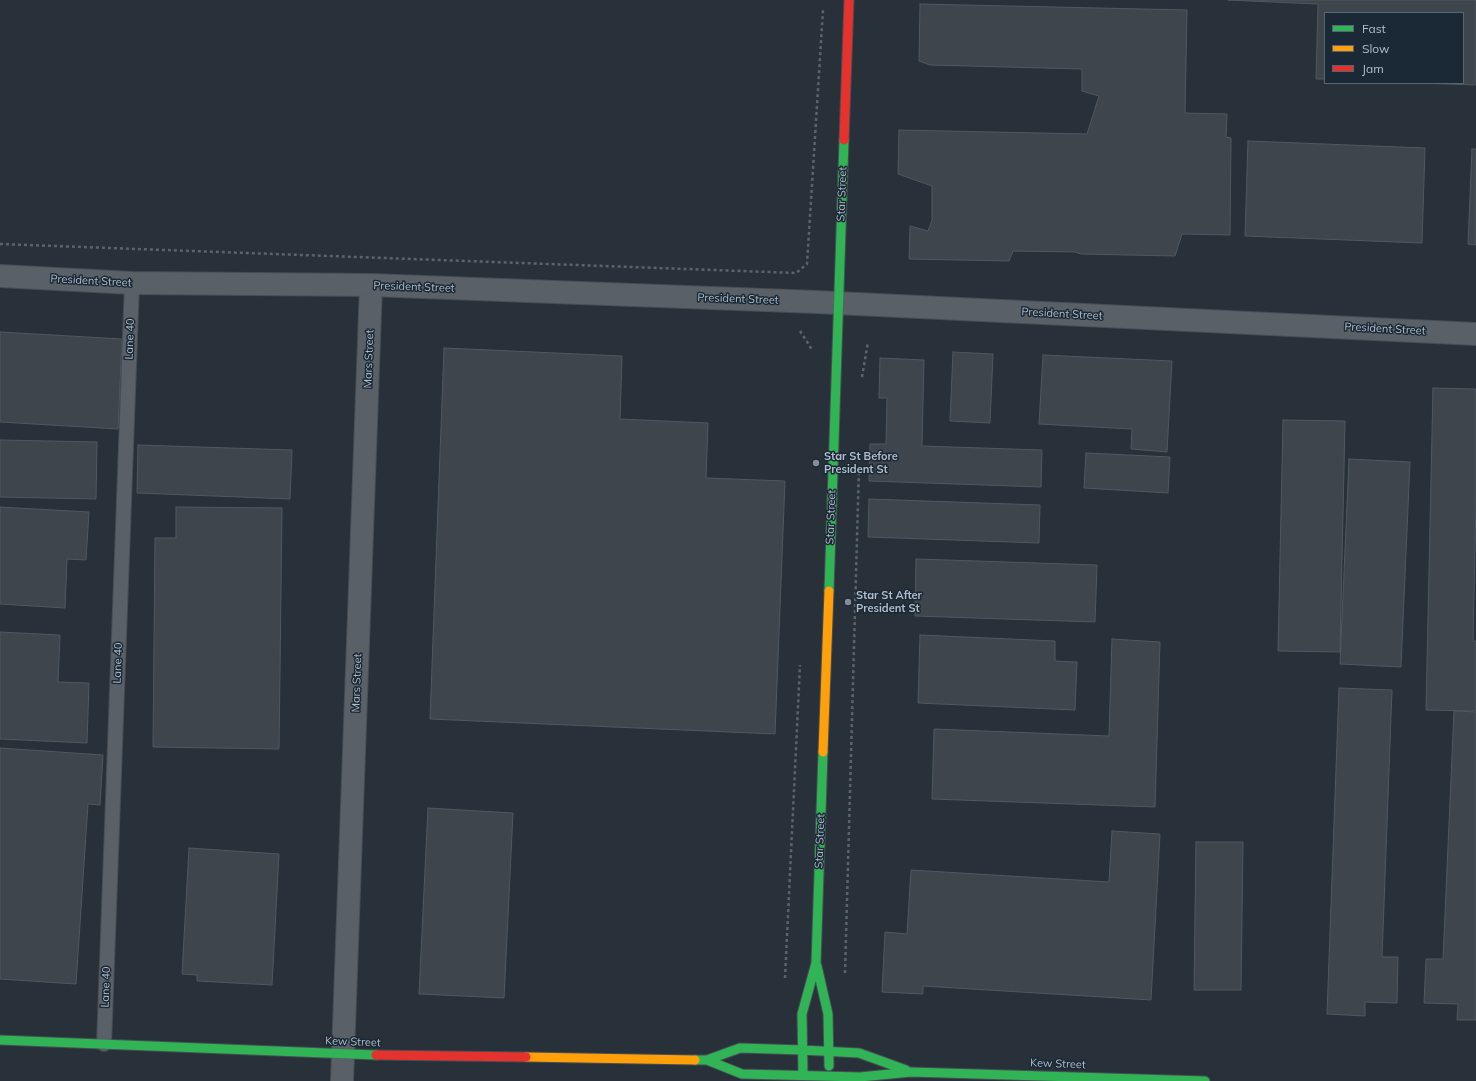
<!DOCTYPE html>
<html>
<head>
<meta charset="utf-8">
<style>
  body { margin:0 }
  #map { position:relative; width:1476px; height:1081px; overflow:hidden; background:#283139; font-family:Mulish,sans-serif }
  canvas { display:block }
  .legend { position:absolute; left:1324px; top:12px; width:140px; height:72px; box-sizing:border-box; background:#1b2835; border:1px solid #576471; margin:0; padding:5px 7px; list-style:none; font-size:12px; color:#b2becb }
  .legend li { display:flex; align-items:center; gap:8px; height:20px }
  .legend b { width:20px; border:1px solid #576471 }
</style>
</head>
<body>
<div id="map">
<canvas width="1476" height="1081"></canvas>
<ul class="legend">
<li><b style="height:5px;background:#30b455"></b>Fast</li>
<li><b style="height:5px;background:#ff9f0a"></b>Slow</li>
<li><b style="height:5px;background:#e5322d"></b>Jam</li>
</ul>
</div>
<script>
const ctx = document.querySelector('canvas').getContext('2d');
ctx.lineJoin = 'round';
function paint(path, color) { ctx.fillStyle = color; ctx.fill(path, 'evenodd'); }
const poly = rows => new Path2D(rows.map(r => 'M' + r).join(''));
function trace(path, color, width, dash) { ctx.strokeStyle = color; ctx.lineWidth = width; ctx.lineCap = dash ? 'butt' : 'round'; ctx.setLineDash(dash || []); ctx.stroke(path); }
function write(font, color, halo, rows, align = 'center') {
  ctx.font = font + ' Mulish,sans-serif'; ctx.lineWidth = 3; ctx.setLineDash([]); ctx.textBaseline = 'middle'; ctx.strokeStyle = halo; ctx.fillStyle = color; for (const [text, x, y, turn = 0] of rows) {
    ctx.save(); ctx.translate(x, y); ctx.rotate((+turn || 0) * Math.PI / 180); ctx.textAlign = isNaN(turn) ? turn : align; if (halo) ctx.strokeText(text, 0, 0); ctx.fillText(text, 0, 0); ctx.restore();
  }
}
const building = poly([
  [1228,0,1476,0,1476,85,1419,83,1463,83,1463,13,1325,13,1325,79,1316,79,1318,4,1228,0],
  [920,4,1187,10,1185,113,1227,114,1226,137,1231,138,1230,235,1182,234,1175,256,1081,254,1075,252,1013,251,1009,261,909,259,910,226,928,231,932,220,932,186,898,174,899,130,1087,134,1099,96,1082,91,1082,69,930,65,919,61,920,4],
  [1248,141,1425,148,1422,243,1245,236,1248,141],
  [1472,149,1476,149,1476,245,1468,244,1472,149],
  [0,332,122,339,118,429,0,422,0,332],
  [444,348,622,356,620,419,708,423,706,478,785,481,775,734,430,719,444,348],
  [953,352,993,354,990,423,950,421,953,352],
  [1043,355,1172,361,1167,452,1131,449,1132,429,1039,424,1043,355],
  [880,358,924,360,922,446,1042,450,1041,487,869,481,870,444,886,444,887,398,879,398,880,358],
  [1433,388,1476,389,1476,503,1473,641,1476,641,1476,711,1426,710,1433,388],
  [1283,420,1345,421,1340,652,1278,651,1283,420],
  [0,440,97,442,96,499,0,497,0,440],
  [138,445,292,450,290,499,137,493,138,445],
  [1086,453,1170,457,1168,493,1084,488,1086,453],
  [1349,459,1410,462,1401,667,1340,664,1349,459],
  [869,499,1040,505,1039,543,868,537,869,499],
  [0,507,89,512,86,560,67,559,65,608,0,604,0,507],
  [176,507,282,508,279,749,153,747,155,538,176,538,176,507],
  [916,559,1097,565,1095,622,915,616,916,559],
  [0,632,60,635,58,682,89,683,87,743,0,739,0,632],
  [920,635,1055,641,1055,661,1077,662,1075,710,918,703,920,635],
  [1112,639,1160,642,1155,807,932,799,934,729,1109,736,1112,639],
  [1339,688,1392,690,1382,957,1398,957,1397,1003,1365,1002,1365,1016,1327,1014,1339,688],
  [1454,711,1476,712,1476,1020,1457,1020,1458,1004,1424,1003,1426,959,1443,959,1454,711],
  [0,748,103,755,100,805,88,804,76,984,0,979,0,748],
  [428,808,513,813,504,998,419,994,428,808],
  [1112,831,1160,834,1151,1000,923,986,923,994,882,992,885,932,907,934,911,870,1109,882,1112,831],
  [1196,842,1243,842,1241,990,1194,990,1196,842],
  [189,848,279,854,272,985,197,981,197,975,182,974,189,848]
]);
const path = poly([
  [0,244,796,273,807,264,823,10],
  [800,331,806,340,812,350],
  [862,377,868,342],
  [845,973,859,466],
  [785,978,800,665]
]);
const lane = poly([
  [104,1044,132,283]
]);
const street = poly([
  [0,276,132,283,371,285,816,302,1476,334],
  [342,1081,371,285]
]);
const fast = poly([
  [829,591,844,140],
  [817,966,828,1014,829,1066],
  [0,1040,376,1055],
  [695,1060,707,1060,742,1074,860,1077,911,1072,1205,1081],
  [707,1060,740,1048,802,1050,859,1053,906,1070],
  [803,1075,802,1014,816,963,823,752]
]);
const slow = poly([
  [823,752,829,591],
  [526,1057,695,1060]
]);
const jam = poly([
  [844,140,849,0],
  [376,1055,526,1057]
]);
const markers = [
  [816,463,4,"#828d98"],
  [848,602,4,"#828d98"]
];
const streetNames = [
  ["Star Street",842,194,-88],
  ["President Street",91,281,3],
  ["President Street",414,287,2],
  ["President Street",738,299,2],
  ["President Street",1062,314,3],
  ["President Street",1385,329,3],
  ["Lane 40",130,339,-88],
  ["Mars Street",369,359,-88],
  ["Star Street",831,517,-88],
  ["Lane 40",118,663,-88],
  ["Mars Street",357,683,-88],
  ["Star Street",820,841,-88],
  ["Lane 40",106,987,-88],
  ["Kew Street",353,1042,2],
  ["Kew Street",1058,1064,2]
];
const poiNames = [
  ["Star St Before",824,457],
  ["President St",824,470],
  ["Star St After",856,596],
  ["President St",856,609]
];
paint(building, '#3e454c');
trace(building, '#505861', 1);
trace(lane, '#474d54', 16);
trace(street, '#474d54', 24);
trace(fast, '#474d54', 11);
trace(slow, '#474d54', 11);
trace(jam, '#474d54', 11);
trace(path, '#5c636a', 2.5, [3, 3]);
trace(lane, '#596067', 14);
trace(street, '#596067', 22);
trace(fast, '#30b455', 9);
trace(slow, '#ff9f0a', 9);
trace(jam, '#e5322d', 9);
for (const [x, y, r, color] of markers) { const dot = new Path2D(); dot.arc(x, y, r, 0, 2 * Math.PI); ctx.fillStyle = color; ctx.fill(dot); trace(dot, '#1b2835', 1.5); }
write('11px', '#b2becb', '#1b2835', streetNames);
write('bold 11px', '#b2becb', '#1b2835', poiNames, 'left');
</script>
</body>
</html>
